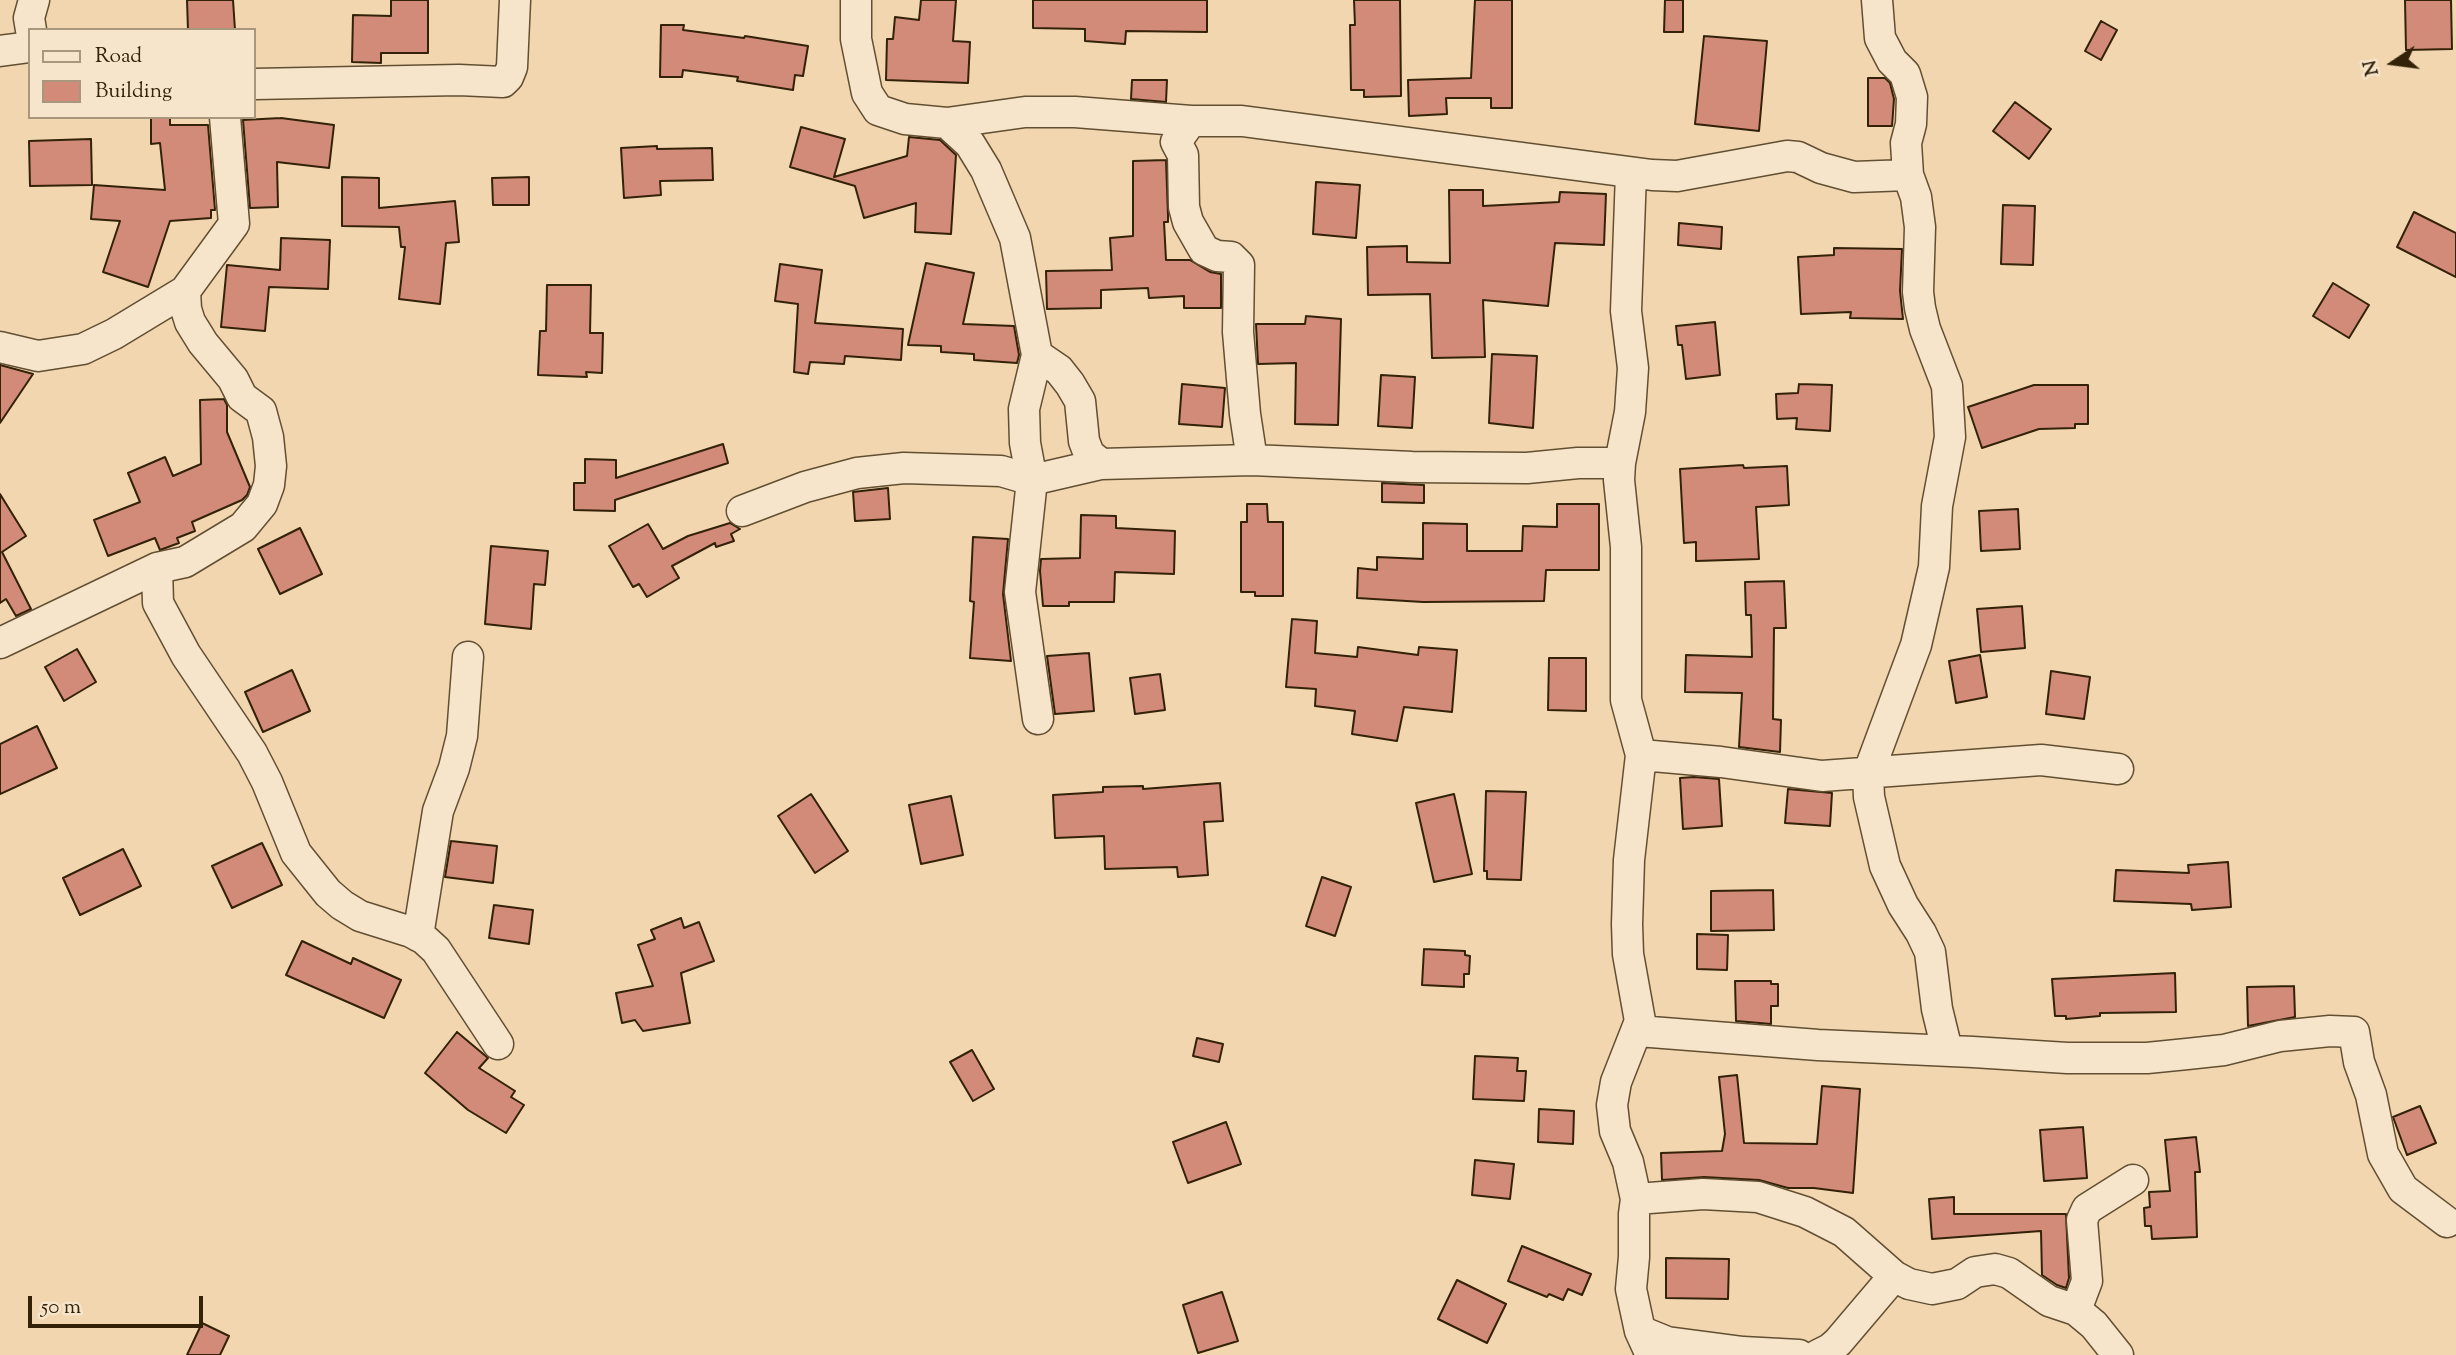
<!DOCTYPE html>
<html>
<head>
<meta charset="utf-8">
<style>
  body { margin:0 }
  #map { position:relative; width:2456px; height:1355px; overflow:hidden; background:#f1d6af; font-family:"Sorts Mill Goudy",serif }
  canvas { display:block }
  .legend { position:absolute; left:28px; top:28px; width:228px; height:91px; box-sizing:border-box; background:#f6e4cb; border:2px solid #a8967d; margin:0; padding:9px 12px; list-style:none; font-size:21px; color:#332208 }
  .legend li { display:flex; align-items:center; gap:14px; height:35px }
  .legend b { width:35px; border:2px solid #a8967d }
  .north { position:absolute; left:2358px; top:28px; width:70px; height:70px; -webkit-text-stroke:5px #f6e4cb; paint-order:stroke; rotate:257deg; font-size:19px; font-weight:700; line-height:28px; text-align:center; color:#332208 }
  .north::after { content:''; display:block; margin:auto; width:24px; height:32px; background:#332208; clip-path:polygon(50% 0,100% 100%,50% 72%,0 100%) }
  .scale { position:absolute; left:28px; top:1296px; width:175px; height:32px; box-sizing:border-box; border:4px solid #332208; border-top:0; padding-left:9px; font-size:21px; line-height:24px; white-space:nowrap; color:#332208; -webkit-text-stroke:5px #f6e4cb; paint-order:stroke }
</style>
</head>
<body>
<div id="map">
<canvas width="2456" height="1355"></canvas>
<ul class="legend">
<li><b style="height:9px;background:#f6e4cb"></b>Road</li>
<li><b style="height:19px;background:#d28b78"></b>Building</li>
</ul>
<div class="north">N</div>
<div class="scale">50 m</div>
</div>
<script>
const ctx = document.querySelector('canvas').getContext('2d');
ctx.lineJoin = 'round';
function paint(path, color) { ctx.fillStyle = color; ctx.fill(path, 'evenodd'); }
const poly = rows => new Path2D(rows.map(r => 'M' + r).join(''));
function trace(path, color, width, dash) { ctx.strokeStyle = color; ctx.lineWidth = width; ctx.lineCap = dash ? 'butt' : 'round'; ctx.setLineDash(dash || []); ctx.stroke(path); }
const building = poly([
  [187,0,233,0,235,30,188,30,187,0],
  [391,0,428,0,428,53,381,53,381,63,352,62,353,15,391,16,391,0],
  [921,0,956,0,953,41,970,42,968,83,886,80,887,39,893,39,895,17,919,20,921,0],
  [1033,0,1207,0,1207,32,1126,31,1125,44,1085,41,1085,29,1033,28,1033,0],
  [1354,0,1400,0,1401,96,1364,97,1364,90,1351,90,1350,25,1355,25,1354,0],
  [1475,0,1512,0,1512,108,1491,108,1491,98,1446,98,1447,114,1409,116,1408,80,1471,78,1475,0],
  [1665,0,1683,0,1683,32,1664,32,1665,0],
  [2405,0,2451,0,2452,49,2406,50,2405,0],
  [2101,21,2117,30,2101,60,2085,51,2101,21],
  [661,25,684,25,683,30,744,38,745,36,808,46,803,76,795,75,793,90,737,81,738,77,683,70,682,77,660,77,661,25],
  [1704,36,1767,41,1759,131,1695,124,1704,36],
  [1868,78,1885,78,1890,83,1894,99,1892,126,1868,126,1868,78],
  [1132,80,1167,80,1166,102,1131,99,1132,80],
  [2015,102,2051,129,2029,159,1993,131,2015,102],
  [151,117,170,117,170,125,208,125,215,210,211,210,211,218,170,221,148,287,103,272,120,221,91,219,94,185,165,190,160,143,151,144,151,117],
  [281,118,334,125,329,168,277,162,278,207,250,208,243,120,281,118],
  [801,127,845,139,834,177,907,156,909,137,940,140,956,155,951,234,915,232,916,203,864,218,855,186,790,167,801,127],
  [91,139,92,185,30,186,29,141,91,139],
  [657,146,657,149,712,148,713,180,660,181,661,195,624,198,621,148,657,146],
  [1166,160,1168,216,1168,222,1164,222,1166,260,1190,260,1210,272,1221,274,1221,308,1184,308,1184,296,1149,298,1148,288,1101,290,1101,308,1047,309,1046,271,1112,270,1110,238,1133,236,1133,161,1166,160],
  [342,177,379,178,379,208,455,201,459,242,446,243,440,304,399,299,405,247,401,247,399,227,342,226,342,177],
  [529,177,529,205,493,205,492,178,529,177],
  [1316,182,1360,185,1356,238,1313,234,1316,182],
  [1449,190,1483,190,1483,206,1559,202,1560,192,1606,194,1604,245,1555,243,1548,306,1483,300,1485,357,1432,358,1430,294,1368,295,1367,247,1407,246,1407,262,1450,263,1449,190],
  [2003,205,2035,206,2033,265,2001,264,2003,205],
  [2414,212,2456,233,2456,277,2397,247,2414,212],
  [1679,223,1722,227,1721,249,1678,245,1679,223],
  [281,238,330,240,328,289,269,287,265,331,221,327,227,265,280,270,281,238],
  [1834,248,1902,249,1900,291,1903,319,1850,318,1851,312,1801,314,1798,257,1834,255,1834,248],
  [926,263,974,273,963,324,1014,326,1019,355,1017,363,974,360,974,354,941,352,941,346,908,345,926,263],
  [780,264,822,270,815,323,903,329,901,360,845,356,844,364,810,362,808,374,794,372,798,304,775,301,780,264],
  [2333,283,2369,305,2349,338,2313,316,2333,283],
  [547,285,591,285,590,333,603,333,602,373,586,372,587,377,538,375,540,331,546,331,547,285],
  [1306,316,1341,319,1338,425,1295,424,1296,363,1258,364,1256,324,1305,324,1306,316],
  [1715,322,1720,375,1686,379,1682,345,1678,345,1676,326,1715,322],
  [1492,354,1537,356,1533,428,1489,423,1492,354],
  [0,365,33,374,0,423,0,365],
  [1381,375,1415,377,1412,428,1378,426,1381,375],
  [1182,384,1225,388,1222,427,1179,424,1182,384],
  [1799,384,1832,385,1830,431,1796,429,1797,418,1777,419,1776,394,1798,393,1799,384],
  [2034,385,2088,385,2088,424,2075,424,2075,428,2039,429,1982,448,1968,407,2034,385],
  [224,399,227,405,227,432,250,487,247,495,242,500,192,522,195,531,177,538,179,543,160,550,155,538,108,556,94,520,140,502,128,473,165,457,173,476,201,464,200,400,224,399],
  [723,444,728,463,615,500,615,511,574,510,574,483,585,483,585,459,616,460,616,478,723,444],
  [1743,465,1744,468,1787,466,1789,505,1756,507,1759,559,1696,561,1696,542,1684,543,1680,469,1743,465],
  [1382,483,1424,485,1424,503,1382,502,1382,483],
  [888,488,890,519,855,521,853,492,888,488],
  [0,494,26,536,2,552,31,609,16,616,6,599,0,603,0,494],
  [1247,504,1267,504,1268,522,1283,522,1283,596,1255,596,1255,592,1241,592,1241,522,1247,522,1247,504],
  [1557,504,1599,504,1599,570,1546,570,1544,601,1423,602,1357,598,1358,568,1377,570,1377,557,1423,559,1423,523,1467,524,1467,551,1522,551,1523,526,1557,527,1557,504],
  [2018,509,2020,549,1981,551,1979,511,2018,509],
  [1081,515,1116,516,1116,528,1175,531,1174,574,1115,572,1114,602,1069,602,1069,606,1043,606,1040,571,1041,559,1080,558,1081,515],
  [730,523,740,529,731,534,734,541,716,547,715,543,672,566,679,578,647,597,639,584,633,587,609,546,648,524,663,549,688,536,730,523],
  [300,528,322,574,280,594,258,549,300,528],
  [973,537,1008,539,1003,594,1011,661,970,658,974,602,970,601,973,537],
  [491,546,548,551,545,585,534,584,531,629,485,624,491,546],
  [1784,581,1786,628,1774,628,1773,719,1781,720,1780,752,1739,747,1742,693,1685,692,1686,655,1752,657,1751,615,1746,615,1745,582,1784,581],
  [2022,606,2025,648,1981,652,1977,609,2022,606],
  [1292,619,1317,621,1315,653,1357,657,1358,647,1418,655,1419,647,1457,650,1452,712,1404,707,1397,741,1352,734,1355,711,1315,706,1316,689,1286,687,1292,619],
  [77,649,96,682,64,701,45,667,77,649],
  [1089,653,1094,711,1055,714,1047,656,1089,653],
  [1980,655,1987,697,1956,703,1949,661,1980,655],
  [1549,658,1586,658,1586,711,1548,710,1549,658],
  [292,670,310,711,263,732,245,692,292,670],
  [2051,671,2090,677,2084,719,2046,714,2051,671],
  [1160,674,1165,710,1135,714,1130,678,1160,674],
  [37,726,57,768,0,794,0,744,37,726],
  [1694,777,1719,779,1722,826,1683,829,1680,778,1694,777],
  [1220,783,1223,821,1204,822,1208,875,1178,877,1177,867,1105,869,1104,836,1055,838,1053,795,1103,792,1103,787,1143,786,1143,789,1220,783],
  [1788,789,1832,793,1830,826,1785,823,1788,789],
  [1486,791,1526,792,1521,880,1487,879,1487,871,1484,871,1486,791],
  [811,794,848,851,815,873,778,816,811,794],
  [1454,794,1472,874,1434,882,1416,803,1454,794],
  [951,796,963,855,921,864,909,805,951,796],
  [451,841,497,846,493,883,445,877,451,841],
  [262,843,282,885,232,908,212,866,262,843],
  [123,849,141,886,80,915,63,878,123,849],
  [2228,862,2231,907,2192,910,2191,904,2114,901,2116,870,2189,873,2188,865,2228,862],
  [1322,877,1351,887,1335,936,1306,926,1322,877],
  [1773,890,1774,930,1711,931,1711,891,1773,890],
  [494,905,533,910,529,944,489,938,494,905],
  [681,918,684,928,699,922,714,961,681,973,690,1023,643,1031,635,1020,622,1023,616,993,653,986,638,945,655,939,651,930,681,918],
  [1697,934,1728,935,1727,970,1697,969,1697,934],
  [302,941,351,964,353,958,401,980,384,1018,286,975,302,941],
  [1424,949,1465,951,1465,955,1470,956,1469,974,1464,974,1464,987,1422,985,1424,949],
  [2175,973,2176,1012,2100,1013,2100,1016,2066,1019,2066,1016,2055,1016,2052,979,2175,973],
  [1735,981,1771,981,1771,984,1778,984,1778,1006,1771,1006,1771,1024,1736,1021,1735,981],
  [2294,986,2295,1017,2248,1026,2247,987,2294,986],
  [457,1032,488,1058,479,1068,515,1091,511,1097,524,1105,506,1133,468,1110,425,1073,457,1032],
  [1197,1038,1223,1044,1219,1062,1193,1056,1197,1038],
  [972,1050,994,1089,973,1101,950,1062,972,1050],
  [1475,1056,1518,1058,1517,1071,1526,1071,1524,1101,1473,1099,1475,1056],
  [1737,1075,1744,1143,1817,1144,1822,1086,1860,1089,1853,1193,1814,1188,1788,1188,1759,1180,1704,1177,1662,1180,1661,1153,1722,1151,1725,1134,1719,1077,1737,1075],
  [2420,1106,2436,1143,2407,1155,2393,1117,2420,1106],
  [1539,1109,1574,1111,1573,1144,1538,1142,1539,1109],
  [1226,1122,1241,1164,1188,1183,1173,1142,1226,1122],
  [2083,1127,2087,1178,2044,1181,2040,1130,2083,1127],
  [2196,1137,2200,1172,2195,1172,2197,1237,2152,1239,2151,1226,2145,1226,2144,1208,2150,1207,2149,1192,2170,1191,2165,1140,2196,1137],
  [1475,1160,1514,1164,1510,1199,1472,1195,1475,1160],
  [1954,1197,1954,1214,2066,1214,2069,1278,2066,1288,2057,1285,2042,1275,2041,1231,1932,1239,1929,1199,1954,1197],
  [1522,1246,1591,1274,1582,1295,1568,1289,1563,1300,1549,1294,1547,1297,1508,1281,1522,1246],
  [1666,1258,1729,1259,1728,1299,1666,1298,1666,1258],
  [1457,1280,1506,1304,1487,1343,1438,1319,1457,1280],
  [1222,1292,1238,1341,1198,1353,1183,1305,1222,1292],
  [202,1323,229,1336,220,1355,187,1355,202,1323]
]);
const minor = poly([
  [856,0,856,39,867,93,878,110,905,119,947,123,1025,112,1075,112,1191,121,1242,121,1652,175,1677,176,1787,156,1798,157,1821,168,1854,177,1908,175,1916,197,1920,227,1918,292,1920,308,1925,329,1947,386,1950,437,1937,506,1934,567,1916,645,1868,774,1869,797,1885,866,1903,905,1921,933,1930,952,1937,1009,1947,1050],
  [1877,0,1880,38,1892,61,1905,74,1912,97,1911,124,1906,143,1908,175],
  [31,30,29,18,34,0],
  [0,51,30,47],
  [254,84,459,80,503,82,508,77,512,67,515,0],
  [1191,121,1176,142,1183,155,1184,207,1188,222,1204,250,1217,256,1231,257,1239,265,1238,332,1245,414,1252,460],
  [947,123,970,144,986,170,1015,238,1037,355,1024,409,1025,443,1032,480,1020,592,1038,719],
  [0,347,38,356,83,349,114,334,185,291,234,224,225,117],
  [1037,355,1059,370,1070,384,1080,401,1084,441,1089,454,1101,464],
  [1620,463,1619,480,1626,547,1626,700,1641,755,1629,860,1627,924,1628,954,1640,1021,1616,1082,1612,1105,1615,1131,1628,1162,1636,1199,1634,1214,1634,1257,1631,1289,1640,1331,1651,1355],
  [742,511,805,487,857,473,904,468,1001,471,1032,480,1101,464,1252,460,1412,467,1527,468,1578,463,1620,463,1630,412,1633,368,1626,311,1631,173],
  [157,568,158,603,186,655,252,753,267,782,296,853,328,893,342,905,360,916,411,932,424,939,436,950,498,1044],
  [0,643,157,568,185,562,243,527,262,504,269,485,271,466,268,437,261,411,242,397,233,379,203,343,190,322,186,309,185,291],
  [1641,755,1721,762,1822,776,2041,760,2118,769],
  [418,936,438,811,454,768,462,736,468,657],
  [1638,1031,1818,1045,1973,1052,2067,1058,2147,1058,2187,1054,2224,1050,2280,1036,2330,1031,2354,1032,2359,1062,2371,1095,2383,1154,2403,1189,2447,1222],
  [1636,1199,1703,1194,1758,1197,1805,1212,1844,1232,1894,1276,1909,1284,1932,1289,1957,1284,1975,1272,1995,1269,2009,1273,2049,1301,2076,1310,2094,1325,2118,1355],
  [2076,1310,2087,1281,2082,1220,2087,1209,2133,1180],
  [1640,1331,1667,1342,1743,1352,1799,1355],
  [1818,1355,1830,1349,1838,1342,1894,1276]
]);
paint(building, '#d28b78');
trace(building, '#332208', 2);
trace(minor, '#624f32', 33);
trace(minor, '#f6e4cb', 30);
</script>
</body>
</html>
